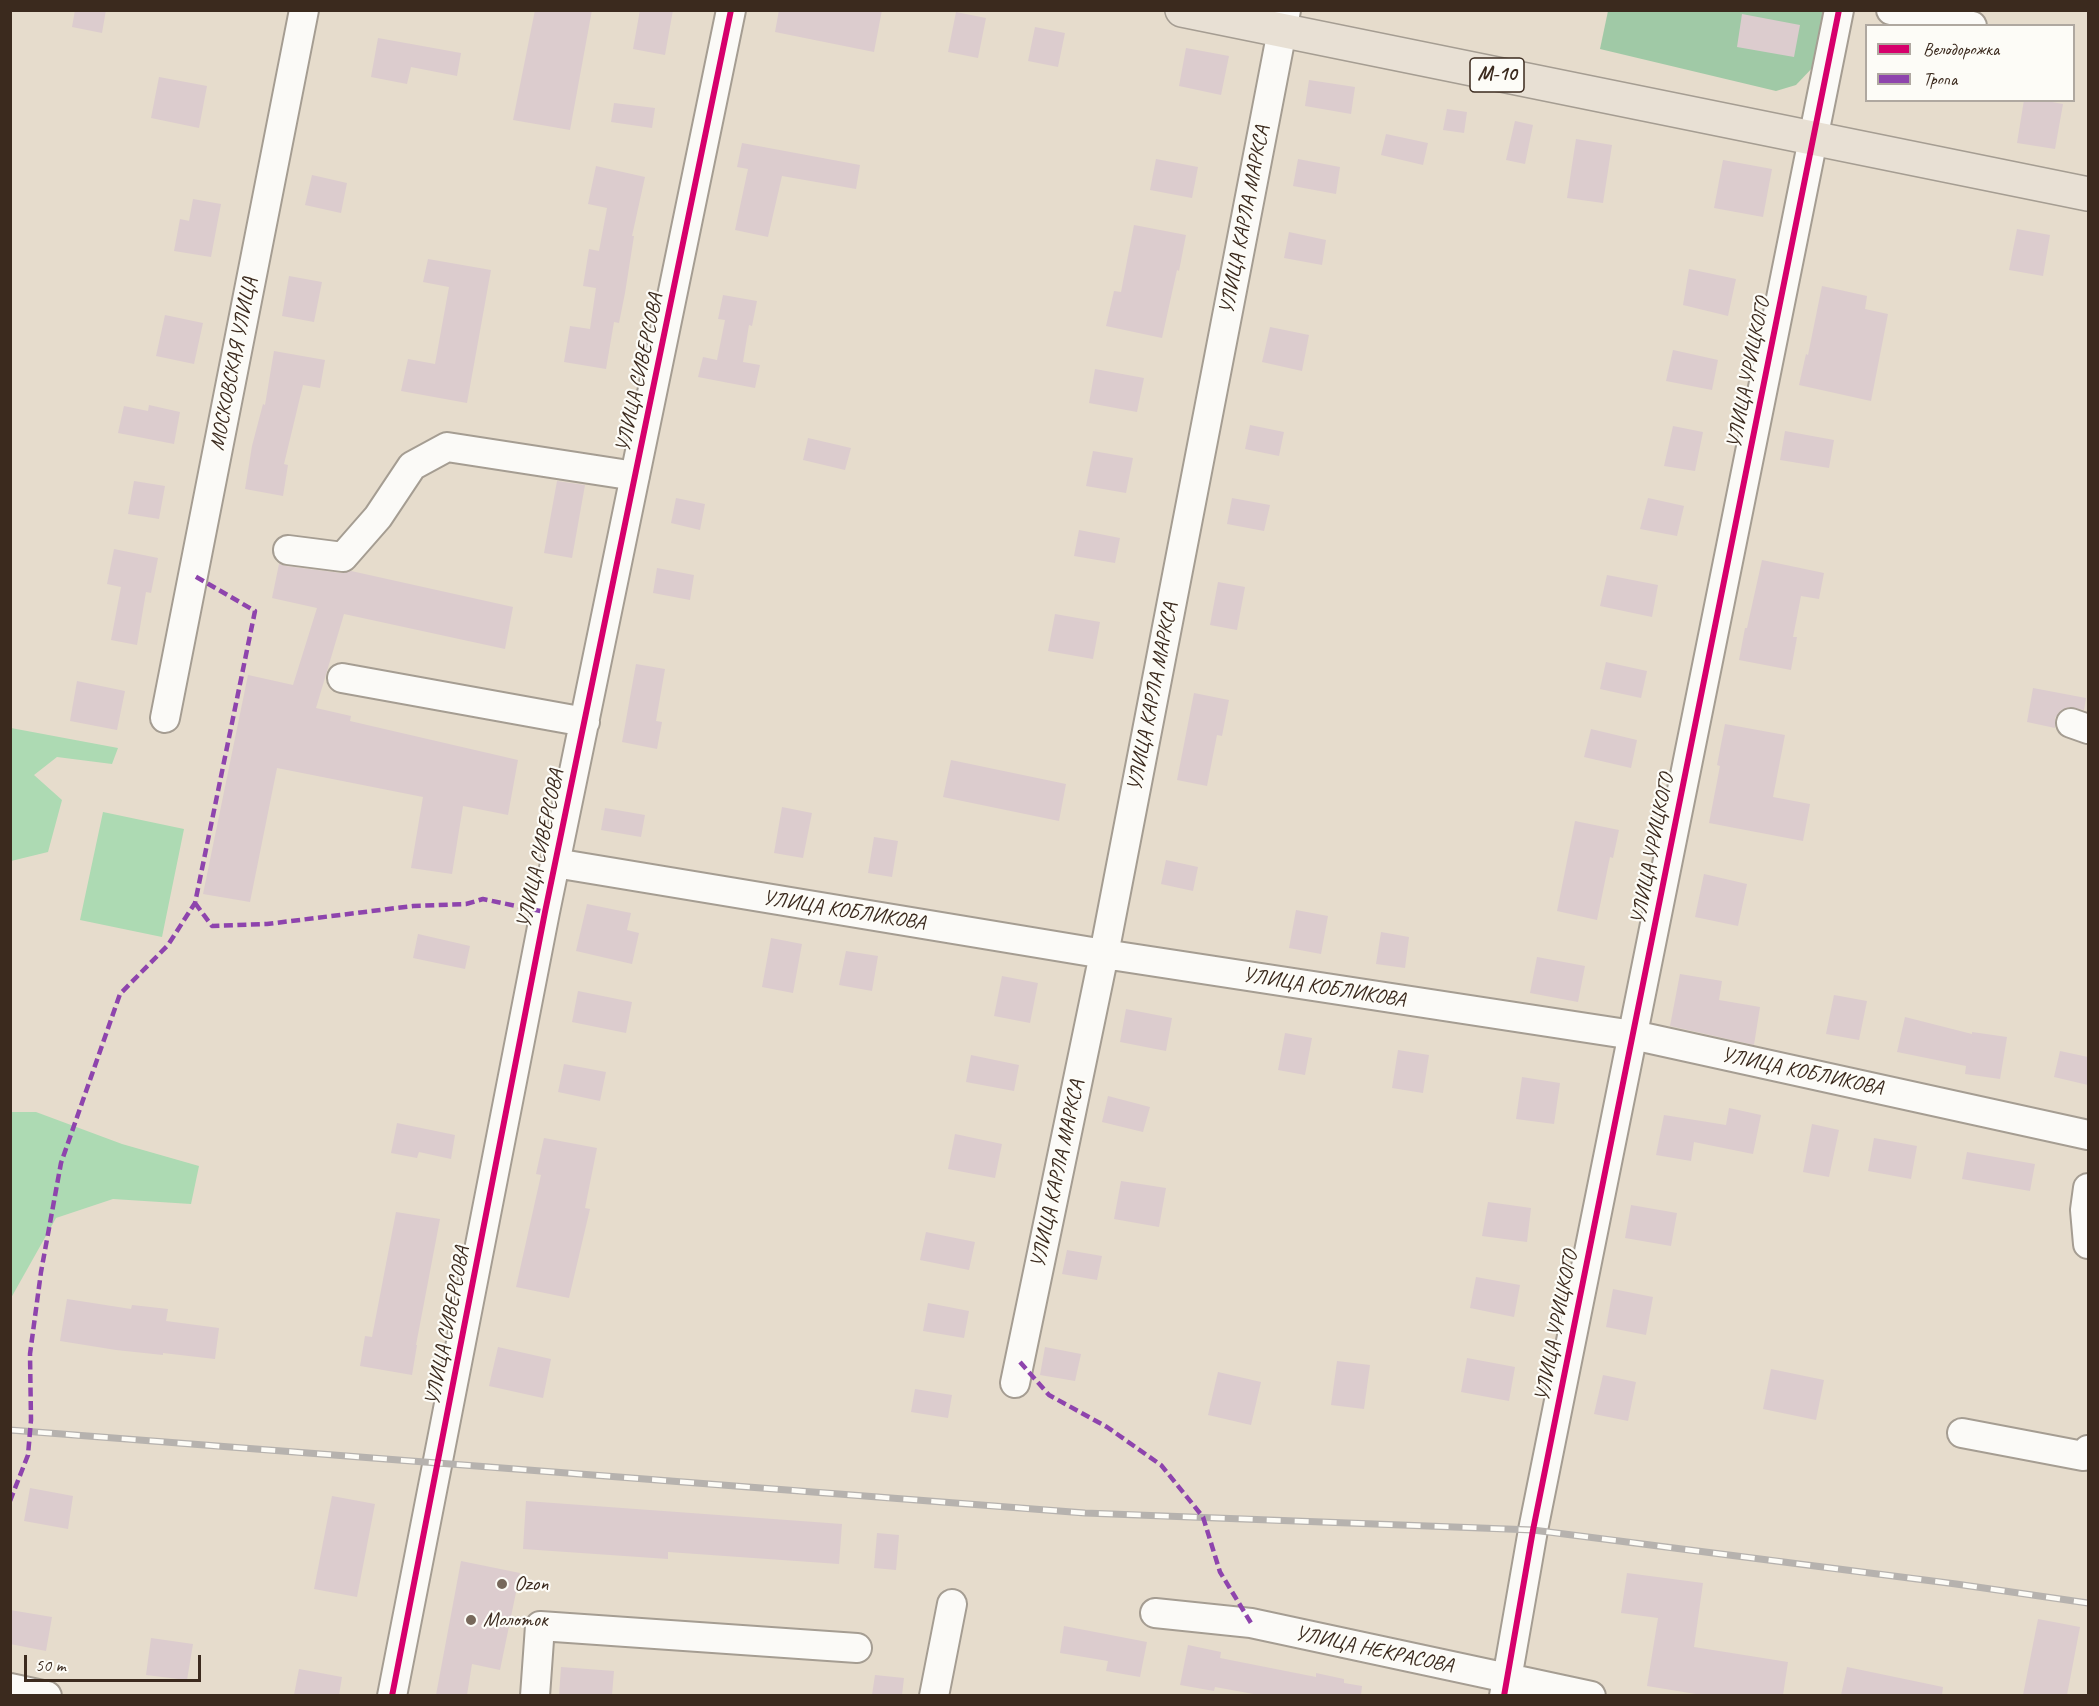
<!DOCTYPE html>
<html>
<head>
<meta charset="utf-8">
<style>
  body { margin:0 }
  #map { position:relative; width:2099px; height:1706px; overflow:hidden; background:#e6dccc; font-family:Caveat,sans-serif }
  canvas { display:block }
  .frame { position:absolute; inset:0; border:12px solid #3b2a1e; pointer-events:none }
  .legend { position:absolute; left:1865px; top:24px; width:210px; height:78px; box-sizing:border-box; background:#fdfcf7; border:2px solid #afa8a0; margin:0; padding:8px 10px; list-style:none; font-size:18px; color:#3b2a1e }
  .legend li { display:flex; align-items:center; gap:12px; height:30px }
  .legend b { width:30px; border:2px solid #afa8a0 }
  .scale { position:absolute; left:24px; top:1655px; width:177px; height:27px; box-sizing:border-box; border:3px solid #3b2a1e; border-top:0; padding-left:8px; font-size:18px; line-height:21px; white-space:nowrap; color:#3b2a1e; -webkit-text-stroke:4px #fdfcf7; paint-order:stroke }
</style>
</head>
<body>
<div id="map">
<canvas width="2099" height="1706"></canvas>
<div class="frame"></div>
<ul class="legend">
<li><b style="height:8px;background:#d6006c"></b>Велодорожка</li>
<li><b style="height:8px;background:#8e44ad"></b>Тропа</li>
</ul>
<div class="scale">50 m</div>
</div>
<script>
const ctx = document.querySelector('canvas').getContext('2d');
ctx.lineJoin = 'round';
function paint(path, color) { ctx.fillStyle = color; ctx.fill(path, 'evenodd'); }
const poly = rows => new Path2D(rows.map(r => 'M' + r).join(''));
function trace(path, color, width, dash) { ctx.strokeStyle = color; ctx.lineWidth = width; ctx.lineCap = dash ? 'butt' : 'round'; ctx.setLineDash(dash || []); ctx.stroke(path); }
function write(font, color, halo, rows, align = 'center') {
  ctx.font = font + ' Caveat,sans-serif'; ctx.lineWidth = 4.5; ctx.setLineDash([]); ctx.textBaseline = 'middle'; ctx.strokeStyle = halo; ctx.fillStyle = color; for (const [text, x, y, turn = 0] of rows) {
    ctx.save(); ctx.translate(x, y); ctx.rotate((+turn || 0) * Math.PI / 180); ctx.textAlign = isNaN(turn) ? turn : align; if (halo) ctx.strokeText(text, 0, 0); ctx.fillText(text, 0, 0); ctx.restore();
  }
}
const green = poly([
  [11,728,118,748,112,764,57,757,34,775,62,800,48,852,11,861],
  [103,812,184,829,162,937,80,920],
  [11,1112,36,1112,122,1144,199,1166,191,1204,113,1199,56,1218,11,1298]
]);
const forest = poly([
  [1608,11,1828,11,1816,64,1796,85,1776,91,1600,49]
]);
const building = poly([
  [75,10,106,10,102,33,72,27],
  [535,10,592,10,570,130,513,120],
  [640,10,673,10,665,55,633,49],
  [779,10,882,10,874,52,775,32],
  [956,12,986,18,978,58,948,52],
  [1742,14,1800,25,1794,57,1737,47],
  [1035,27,1065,33,1058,67,1028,61],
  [378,38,461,53,457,76,411,67,407,84,371,77],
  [1186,48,1229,56,1221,95,1179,86],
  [159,77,207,86,199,128,151,118],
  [1309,80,1355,87,1351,114,1305,106],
  [2024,100,2041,100,2063,104,2055,149,2017,143],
  [614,103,655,108,652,128,611,122],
  [1447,109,1467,112,1464,133,1443,130],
  [1515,121,1533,125,1525,164,1506,160],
  [1386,134,1428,143,1423,165,1381,155],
  [1576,139,1612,145,1603,203,1567,198],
  [742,143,860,165,856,189,782,176,768,237,735,230,748,169,737,167],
  [1156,159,1198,167,1192,198,1150,190],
  [1298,159,1340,167,1336,194,1293,186],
  [1723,160,1772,169,1763,217,1714,208],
  [596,166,645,177,632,236,634,236,625,293,619,323,614,322,606,369,564,362,570,326,590,329,596,288,583,286,589,249,599,251,607,208,588,204],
  [312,175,347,183,341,213,305,205],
  [193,199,221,204,211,257,174,251,180,219,189,221],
  [1134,225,1186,235,1179,271,1177,270,1162,338,1106,326,1114,291,1121,292],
  [2017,229,2050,235,2043,276,2009,270],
  [1289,232,1326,240,1322,265,1284,258],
  [428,259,491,270,467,403,401,391,408,359,435,364,449,287,423,282],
  [1689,269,1736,279,1728,316,1683,305],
  [289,276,322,282,314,322,282,316],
  [1822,286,1867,296,1865,309,1888,314,1871,401,1799,385,1806,354,1808,355],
  [723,295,757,301,752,326,749,325,743,362,760,365,755,388,698,377,703,357,717,360,725,320,718,319],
  [165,315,203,323,194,364,156,356],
  [1270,327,1309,335,1302,371,1262,362],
  [1673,350,1718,360,1712,390,1666,381],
  [274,351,325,360,320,388,303,385,284,464,288,465,283,496,245,489,252,446,263,404,265,405],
  [1095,369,1144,378,1137,412,1089,403],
  [149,405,180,412,174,444,118,433,124,406,148,411],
  [1250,425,1284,432,1279,456,1245,449],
  [1673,426,1703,432,1695,471,1664,466],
  [1785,431,1834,440,1829,468,1780,460],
  [808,438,851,448,845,470,803,460],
  [1093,451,1133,458,1126,493,1086,486],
  [134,481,165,486,159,519,128,514],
  [557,481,585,485,572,558,544,553],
  [676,498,705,504,700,530,671,523],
  [1232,498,1270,505,1264,531,1227,524],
  [1648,498,1684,506,1677,536,1640,529],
  [1079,530,1120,538,1115,563,1074,556],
  [114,549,158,558,151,593,146,592,137,645,111,640,121,587,107,584],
  [1762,560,1824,573,1819,599,1801,596,1793,637,1797,637,1791,670,1739,660,1745,628,1747,628],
  [279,564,286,566,341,573,351,571,513,607,505,649,344,614,316,708,351,716,350,721,518,760,508,815,463,806,452,874,411,868,423,797,277,768,250,902,203,894,248,675,293,685,317,608,272,598],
  [657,568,694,575,690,600,653,593],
  [1607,575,1658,585,1652,617,1600,606],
  [1218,582,1245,587,1237,630,1210,625],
  [1055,614,1100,622,1093,659,1048,651],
  [1606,662,1647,671,1641,698,1600,689],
  [636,664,665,669,656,721,662,722,657,749,622,742],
  [77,681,125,691,117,730,70,721],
  [2033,688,2086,698,2084,710,2069,707,2061,710,2055,718,2055,728,2027,722],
  [1194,693,1229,700,1222,736,1217,735,1207,786,1177,780],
  [1725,724,1785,735,1773,797,1810,804,1803,841,1709,823,1720,766,1717,765],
  [1591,729,1637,740,1631,768,1584,757],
  [951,760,1066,784,1059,821,943,797],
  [782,807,812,813,803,858,774,853],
  [605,808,645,815,641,837,601,830],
  [1575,821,1619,830,1613,858,1610,857,1597,920,1557,911],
  [874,837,898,841,892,877,868,873],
  [1166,860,1198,867,1193,891,1161,884],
  [1704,874,1747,884,1738,926,1695,917],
  [587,904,631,913,627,930,639,933,632,964,576,951],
  [1296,910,1328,916,1321,954,1289,948],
  [1381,932,1409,937,1405,968,1376,964],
  [418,934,470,946,465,969,413,958],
  [771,938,802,944,793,993,762,987],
  [846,951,878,956,872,991,839,985],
  [1537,957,1585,966,1578,1002,1530,993],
  [1680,974,1722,981,1719,1000,1760,1007,1754,1045,1670,1026],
  [1002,976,1038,983,1030,1023,994,1016],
  [578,991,632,1002,626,1033,572,1022],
  [1834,995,1867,1001,1859,1040,1826,1034],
  [1126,1009,1172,1018,1166,1051,1120,1042],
  [1905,1017,1972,1034,1972,1032,2007,1037,2000,1079,1965,1074,1966,1066,1897,1052],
  [1285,1033,1312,1038,1305,1075,1278,1070],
  [1398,1050,1429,1055,1423,1093,1392,1088],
  [2060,1051,2088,1057,2088,1085,2054,1077],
  [971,1055,1019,1065,1014,1091,966,1082],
  [564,1064,606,1072,600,1101,558,1092],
  [1522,1077,1560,1083,1554,1124,1516,1119],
  [1108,1096,1150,1107,1143,1132,1102,1122],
  [1729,1108,1761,1115,1753,1154,1694,1142,1691,1161,1656,1155,1664,1115,1726,1125],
  [397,1123,455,1135,451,1159,419,1152,417,1158,391,1153],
  [1812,1124,1839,1130,1829,1177,1803,1172],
  [955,1134,1002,1144,995,1178,948,1169],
  [544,1138,597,1148,585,1208,590,1209,569,1298,516,1287,541,1175,536,1174],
  [1874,1138,1917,1146,1911,1179,1868,1171],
  [1967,1152,2035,1164,2030,1191,1962,1179],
  [1121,1181,1166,1188,1159,1227,1114,1219],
  [1488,1202,1531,1208,1527,1242,1482,1236],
  [1631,1205,1677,1213,1671,1246,1625,1238],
  [396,1212,440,1219,416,1345,417,1345,412,1375,360,1366,365,1336,372,1337],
  [926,1232,975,1242,969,1270,920,1260],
  [1067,1250,1102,1256,1097,1280,1062,1274],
  [1476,1277,1520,1285,1514,1317,1470,1308],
  [1613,1289,1653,1297,1646,1335,1606,1327],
  [67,1299,131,1309,132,1305,168,1309,166,1321,219,1328,215,1359,163,1353,163,1355,116,1350,60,1341],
  [928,1303,969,1311,964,1338,923,1331],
  [498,1347,551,1359,543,1398,489,1386],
  [1045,1347,1081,1354,1075,1381,1040,1375],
  [1467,1358,1515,1367,1509,1401,1461,1392],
  [1337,1361,1370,1365,1364,1409,1331,1405],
  [1771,1369,1824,1380,1816,1420,1763,1409],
  [1218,1372,1261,1382,1251,1425,1208,1415],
  [1603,1375,1636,1382,1628,1421,1594,1414],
  [915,1389,952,1395,948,1418,911,1412],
  [30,1488,73,1496,68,1529,24,1521],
  [332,1496,375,1504,357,1597,314,1589],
  [526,1501,842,1524,839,1564,668,1552,668,1559,523,1549],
  [877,1533,899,1535,896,1570,874,1568],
  [461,1561,520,1573,500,1670,472,1664,467,1695,436,1695],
  [1627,1573,1703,1583,1694,1647,1788,1662,1783,1695,1702,1695,1647,1686,1658,1618,1621,1613],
  [10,1610,52,1617,46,1651,10,1644],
  [2038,1619,2080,1627,2067,1695,2023,1695],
  [1064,1626,1147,1642,1140,1677,1106,1671,1108,1661,1060,1653],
  [151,1638,193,1644,187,1680,146,1675],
  [1188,1645,1221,1652,1220,1658,1316,1677,1316,1673,1344,1679,1344,1683,1362,1686,1361,1695,1259,1695,1215,1687,1214,1691,1180,1685],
  [561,1667,614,1671,612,1695,559,1695],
  [1847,1667,1943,1687,1942,1695,1841,1695],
  [299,1669,342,1677,339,1695,294,1695],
  [875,1675,904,1678,902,1695,872,1695]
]);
const minor = poly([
  [1891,10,1972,26],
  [288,550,343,557,378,517,412,466,447,447,635,476],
  [342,678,585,722],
  [165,718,304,10],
  [2071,723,2088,729],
  [555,863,1104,954,1633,1035,2088,1135],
  [2088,1188,2085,1210,2088,1244],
  [1015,1383,1104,954,1286,10],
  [1962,1433,2083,1456,2088,1450],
  [1155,1613,1251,1623,1591,1696],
  [10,1688,47,1696],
  [392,1696,545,912,731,10],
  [535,1696,540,1626,857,1648],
  [934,1696,952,1604],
  [1504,1696,1533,1530,1839,10]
]);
const highway = poly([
  [1182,10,2088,194]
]);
const rail = poly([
  [10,1430,1085,1513,1533,1530,1956,1584,2088,1603]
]);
const quiet = poly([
  [195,903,212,926,267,924,413,906,466,904,483,899,545,912],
  [1020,1362,1049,1395,1107,1427,1161,1465,1203,1517,1220,1572,1251,1623],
  [10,1501,28,1455,31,1420,30,1354,41,1272,61,1163,120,994,168,945,195,903,255,611,193,575]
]);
const cycleway = poly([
  [392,1696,545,912,731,10],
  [1504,1696,1533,1530,1839,10]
]);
const markers = [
  [502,1584,6,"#77685b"],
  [471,1620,6,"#77685b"]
];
const shields = [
  [1497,75,54]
];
const shieldNames = [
  ["М-10",1497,75]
];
const streetNames = [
  ["УЛИЦА КАРЛА МАРКСА",1245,220,-79],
  ["МОСКОВСКАЯ УЛИЦА",234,364,-79],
  ["УЛИЦА СИВЕРСОВА",640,373,-78],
  ["УЛИЦА УРИЦКОГО",1749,373,-79],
  ["УЛИЦА КАРЛА МАРКСА",1153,697,-79],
  ["УЛИЦА СИВЕРСОВА",541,849,-78],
  ["УЛИЦА УРИЦКОГО",1653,849,-79],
  ["УЛИЦА КОБЛИКОВА",844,911,9],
  ["УЛИЦА КОБЛИКОВА",1324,988,9],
  ["УЛИЦА КОБЛИКОВА",1802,1072,12],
  ["УЛИЦА КАРЛА МАРКСА",1058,1174,-78],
  ["УЛИЦА СИВЕРСОВА",448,1326,-79],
  ["УЛИЦА УРИЦКОГО",1557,1326,-79],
  ["УЛИЦА НЕКРАСОВА",1374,1650,12]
];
const poiNames = [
  ["Ozon",514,1584],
  ["Молоток",483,1620]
];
paint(green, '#addab3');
paint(forest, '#a0c9a6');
paint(building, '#dcccce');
trace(minor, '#a59d92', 32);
trace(highway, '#a59d92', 36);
trace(minor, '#fbfaf7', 28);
trace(highway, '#e8e0d4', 33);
trace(rail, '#b6b2ae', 7);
trace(rail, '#fdfcf7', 4.5, [14]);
trace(quiet, '#8e44ad', 4.5, [9, 4.5]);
trace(cycleway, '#d6006c', 6);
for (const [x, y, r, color] of markers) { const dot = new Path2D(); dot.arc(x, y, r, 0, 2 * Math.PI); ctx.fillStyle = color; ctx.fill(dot); trace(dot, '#fdfcf7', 2); }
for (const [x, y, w] of shields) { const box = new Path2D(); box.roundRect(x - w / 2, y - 17, w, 34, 4.5); ctx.fillStyle = '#fdfcf7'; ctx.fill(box); trace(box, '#3b2a1e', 1.5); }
write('bold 20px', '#3b2a1e', null, shieldNames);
write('21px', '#3b2a1e', '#fdfcf7', streetNames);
write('21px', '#3b2a1e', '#fdfcf7', poiNames, 'left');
</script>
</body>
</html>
